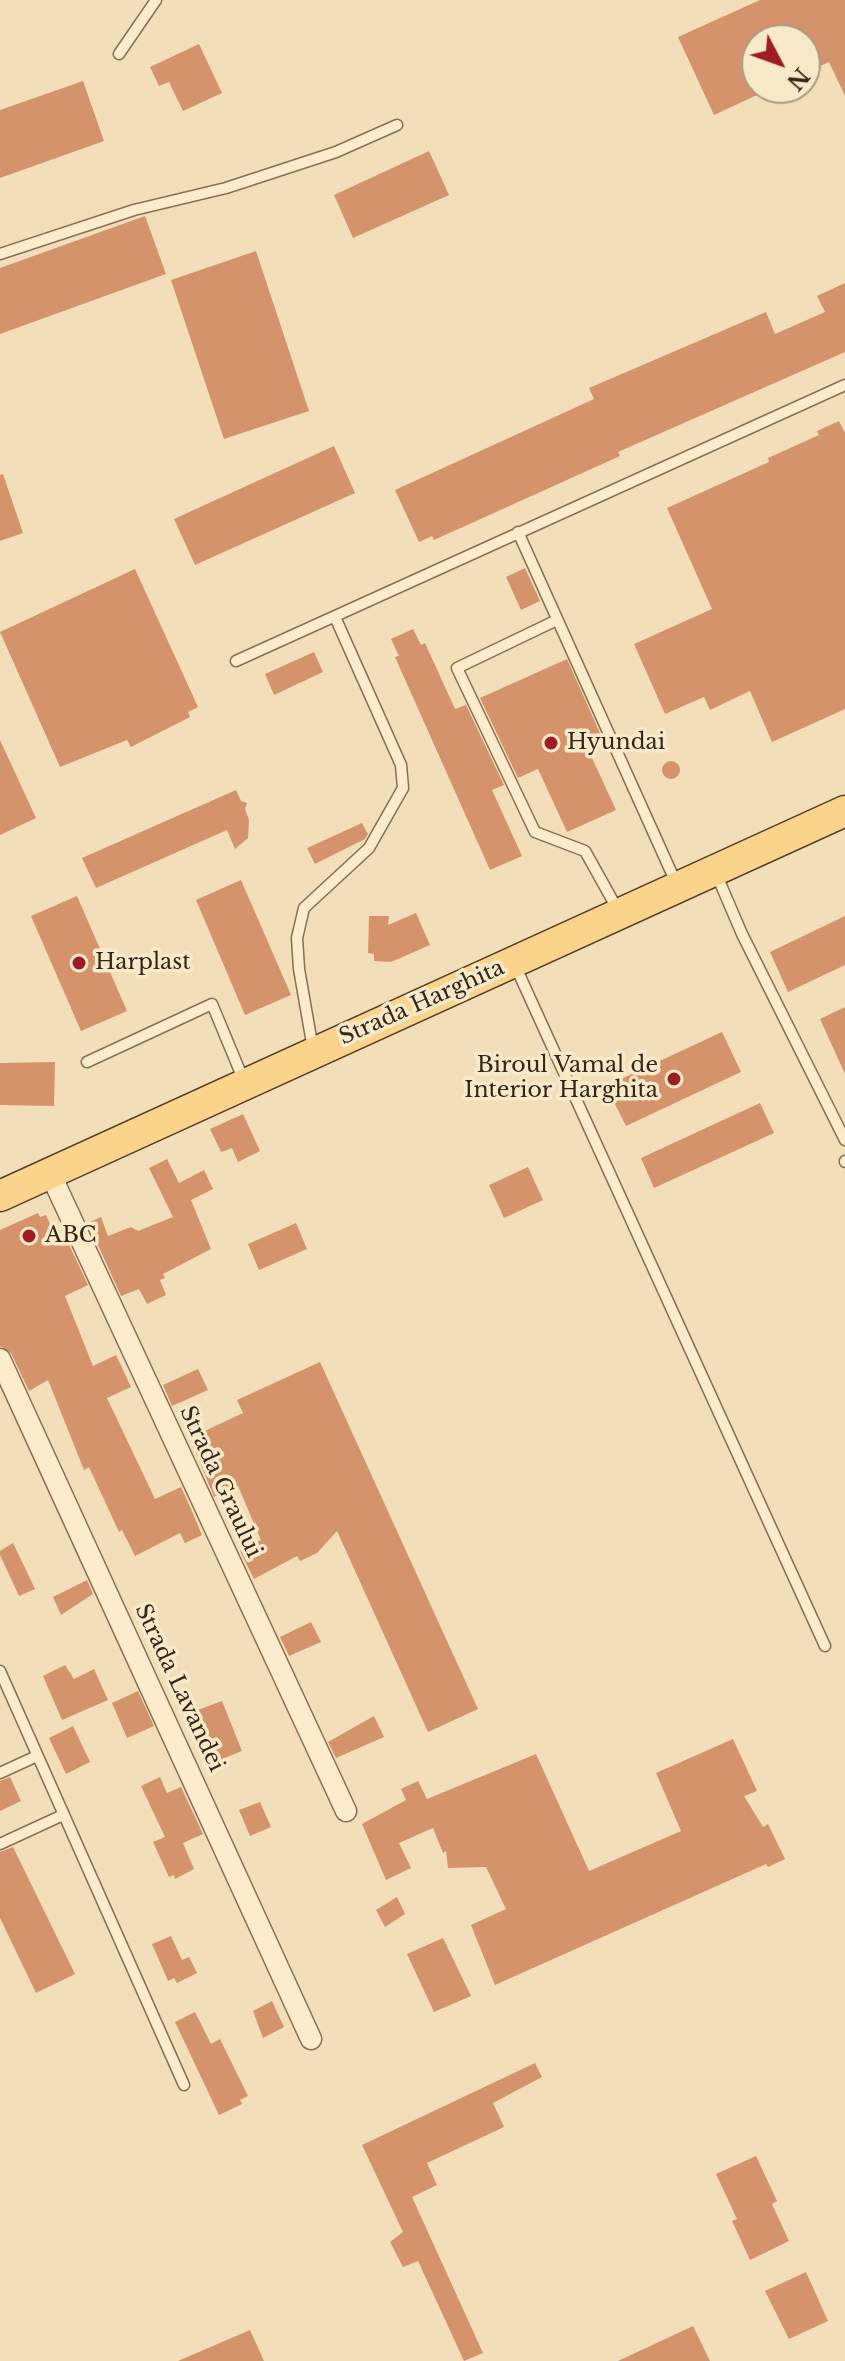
<!DOCTYPE html>
<html>
<head>
<meta charset="utf-8">
<style>
  body { margin:0 }
  #map { position:relative; width:845px; height:2361px; overflow:hidden; background:#f2dfb9; font-family:"Libre Baskerville",serif }
  canvas { display:block }
  .north { position:absolute; left:741px; top:24px; width:80px; height:80px; box-sizing:border-box; background:#f8e9c9; border:2px solid #aa9b83; border-radius:50%; rotate:131deg; font-size:22px; font-weight:700; line-height:32px; text-align:center; color:#362619 }
  .north::after { content:''; display:block; margin:auto; width:28px; height:36px; background:#9d1d22; clip-path:polygon(50% 0,100% 100%,50% 72%,0 100%) }
</style>
</head>
<body>
<div id="map">
<canvas width="845" height="2361"></canvas>
<div class="north">N</div>
</div>
<script>
const ctx = document.querySelector('canvas').getContext('2d');
ctx.lineJoin = 'round';
function paint(path, color) { ctx.fillStyle = color; ctx.fill(path, 'evenodd'); }
const poly = rows => new Path2D(rows.map(r => 'M' + r).join(''));
function trace(path, color, width, dash) { ctx.strokeStyle = color; ctx.lineWidth = width; ctx.lineCap = dash ? 'butt' : 'round'; ctx.setLineDash(dash || []); ctx.stroke(path); }
function write(font, color, halo, rows, align = 'center') {
  ctx.font = font + ' "Libre Baskerville",serif'; ctx.lineWidth = 7; ctx.setLineDash([]); ctx.textBaseline = 'middle'; ctx.strokeStyle = halo; ctx.fillStyle = color; for (const [text, x, y, turn = 0] of rows) {
    ctx.save(); ctx.translate(x, y); ctx.rotate((+turn || 0) * Math.PI / 180); ctx.textAlign = isNaN(turn) ? turn : align; if (halo) ctx.strokeText(text, 0, 0); ctx.fillText(text, 0, 0); ctx.restore();
  }
}
const building = poly([
  [760,0,845,0,845,96,829,62,805,73,805,40,757,40,757,95,714,115,678,37],
  [199,44,222,93,183,111,169,82,159,86,150,67],
  [83,81,104,141,0,178,0,110],
  [429,151,449,195,353,238,334,195],
  [145,216,166,274,0,334,0,268],
  [256,251,309,411,224,439,171,280],
  [845,283,845,352,618,452,620,456,434,540,432,536,419,542,395,490,594,399,589,388,766,312,775,334,825,312,817,296],
  [839,421,845,433,845,709,772,742,750,691,710,710,704,697,665,714,634,644,712,609,667,508,769,462,768,458,819,435,817,431],
  [334,446,355,493,195,565,174,519],
  [3,474,23,533,0,541,0,475],
  [525,568,540,601,521,610,506,577],
  [135,569,198,707,188,712,190,717,131,747,127,740,60,767,0,632],
  [413,629,421,645,425,643,455,709,466,705,504,785,492,790,522,856,490,870,395,657,399,656,391,639],
  [314,652,323,672,274,695,265,674],
  [567,659,603,740,587,747,616,810,567,832,538,769,518,778,480,698],
  [0,740,36,818,0,835],
  '662 770a9 9 0 1 1 18 0a9 9 0 1 1-18 0Z',
  [236,790,241,801,247,803,245,809,249,820,248,838,235,849,227,830,96,888,82,858],
  [362,823,368,834,365,839,315,864,307,848],
  [241,880,291,995,245,1015,196,900],
  [77,896,127,1011,81,1031,31,916],
  [416,913,430,945,391,962,374,961,374,954,368,953,369,916,389,916,388,925],
  [845,916,845,965,788,992,770,952],
  [845,1007,845,1074,820,1019],
  [722,1032,741,1072,626,1126,606,1086],
  [55,1062,54,1106,0,1105,0,1063],
  [760,1103,774,1133,654,1188,641,1158],
  [243,1114,260,1151,238,1162,232,1148,221,1152,210,1129],
  [167,1159,179,1183,204,1170,213,1189,191,1200,211,1249,163,1274,165,1278,160,1280,166,1295,147,1304,139,1289,121,1296,88,1223,101,1217,108,1236,131,1227,138,1231,173,1217,149,1168],
  [528,1167,543,1200,504,1218,489,1185],
  [38,1213,40,1217,46,1215,56,1238,64,1234,88,1285,65,1296,93,1366,116,1355,131,1387,107,1398,155,1499,181,1487,191,1509,202,1535,185,1543,180,1533,135,1556,122,1530,119,1532,89,1467,84,1470,48,1380,29,1391,11,1353,0,1346,0,1230],
  [296,1223,307,1249,259,1270,248,1244],
  [320,1362,478,1709,428,1732,337,1531,317,1553,300,1561,297,1556,254,1579,240,1551,261,1540,238,1486,214,1497,190,1438,243,1413,237,1400],
  [198,1369,208,1390,172,1406,163,1385],
  [13,1543,35,1589,19,1596,0,1555,0,1551],
  [87,1580,93,1594,61,1615,53,1597],
  [311,1622,321,1642,289,1656,280,1637],
  [65,1665,74,1679,94,1669,108,1700,62,1720,43,1676],
  [138,1691,154,1726,127,1738,112,1703],
  [222,1701,242,1751,217,1761,195,1711],
  [374,1716,384,1737,336,1758,328,1742],
  [73,1726,90,1762,66,1774,49,1738],
  [733,1739,757,1791,744,1796,763,1827,768,1824,785,1859,768,1867,766,1864,495,1985,471,1925,506,1909,486,1867,448,1868,446,1851,443,1853,433,1828,399,1843,411,1868,386,1880,362,1824,406,1800,401,1789,418,1781,427,1799,536,1754,589,1871,681,1831,656,1773],
  [10,1777,21,1801,0,1811,0,1781],
  [160,1777,167,1793,181,1787,203,1834,183,1843,194,1869,175,1879,174,1875,169,1877,153,1842,165,1837,141,1786],
  [260,1802,271,1827,250,1836,239,1810],
  [13,1847,75,1974,36,1993,0,1918,0,1852],
  [397,1897,405,1914,385,1927,376,1910],
  [171,1936,182,1960,189,1957,197,1973,177,1983,174,1978,168,1981,152,1944],
  [443,1938,471,1996,434,2012,407,1954],
  [272,2001,284,2027,263,2038,253,2011],
  [195,2012,211,2044,220,2039,248,2096,240,2100,242,2104,219,2115,175,2022],
  [535,2063,542,2077,493,2103,504,2127,427,2163,437,2185,412,2197,483,2353,464,2361,418,2261,403,2267,390,2242,403,2232,362,2145],
  [756,2156,777,2201,772,2204,789,2241,750,2260,732,2221,737,2219,716,2174],
  [806,2272,828,2321,789,2339,765,2291],
  [693,2326,710,2361,618,2361],
  [250,2330,264,2361,178,2361]
]);
const lane = poly([
  [119,54,156,0],
  [0,254,134,210,226,188,336,152,397,125],
  [518,532,677,885],
  [557,620,457,668,535,832,585,851,619,912],
  [236,661,845,385],
  [715,871,742,934,845,1140],
  [514,963,825,1646],
  [313,1049,299,969,297,938,304,908,369,848,403,788,401,765,335,617],
  [87,1062,212,1004,244,1081],
  [845,1161,845,1162],
  [0,1671,184,2085],
  [0,1773,37,1756],
  [0,1844,63,1815]
]);
const street = poly([
  [50,1173,346,1811],
  [0,1359,311,2039]
]);
const primary = poly([
  [0,1196,845,811]
]);
const markers = [
  [551,743,8,"#9d1d22"],
  [79,963,8,"#9d1d22"],
  [674,1079,8,"#9d1d22"],
  [29,1236,8,"#9d1d22"]
];
const poiNames = [
  ["Hyundai",567,743],
  ["Harplast",95,963],
  ["Biroul Vamal de",658,1066,"right"],
  ["Interior Harghita",658,1091,"right"],
  ["ABC",45,1236]
];
const streetNames = [
  ["Strada Harghita",422,1003,-24],
  ["Strada Graului",220,1482,65],
  ["Strada Lavandei",179,1688,65]
];
paint(building, '#d4936b');
trace(lane, '#896e52', 13);
trace(street, '#896e52', 23);
trace(primary, '#563c28', 33);
trace(lane, '#fceccc', 10);
trace(street, '#fceccc', 20);
trace(primary, '#fad48b', 30);
for (const [x, y, r, color] of markers) { const dot = new Path2D(); dot.arc(x, y, r, 0, 2 * Math.PI); ctx.fillStyle = color; ctx.fill(dot); trace(dot, '#f8e9c9', 3); }
write('22px', '#362619', '#f8e9c9', poiNames, 'left');
write('22px', '#362619', '#f8e9c9', streetNames);
</script>
</body>
</html>
